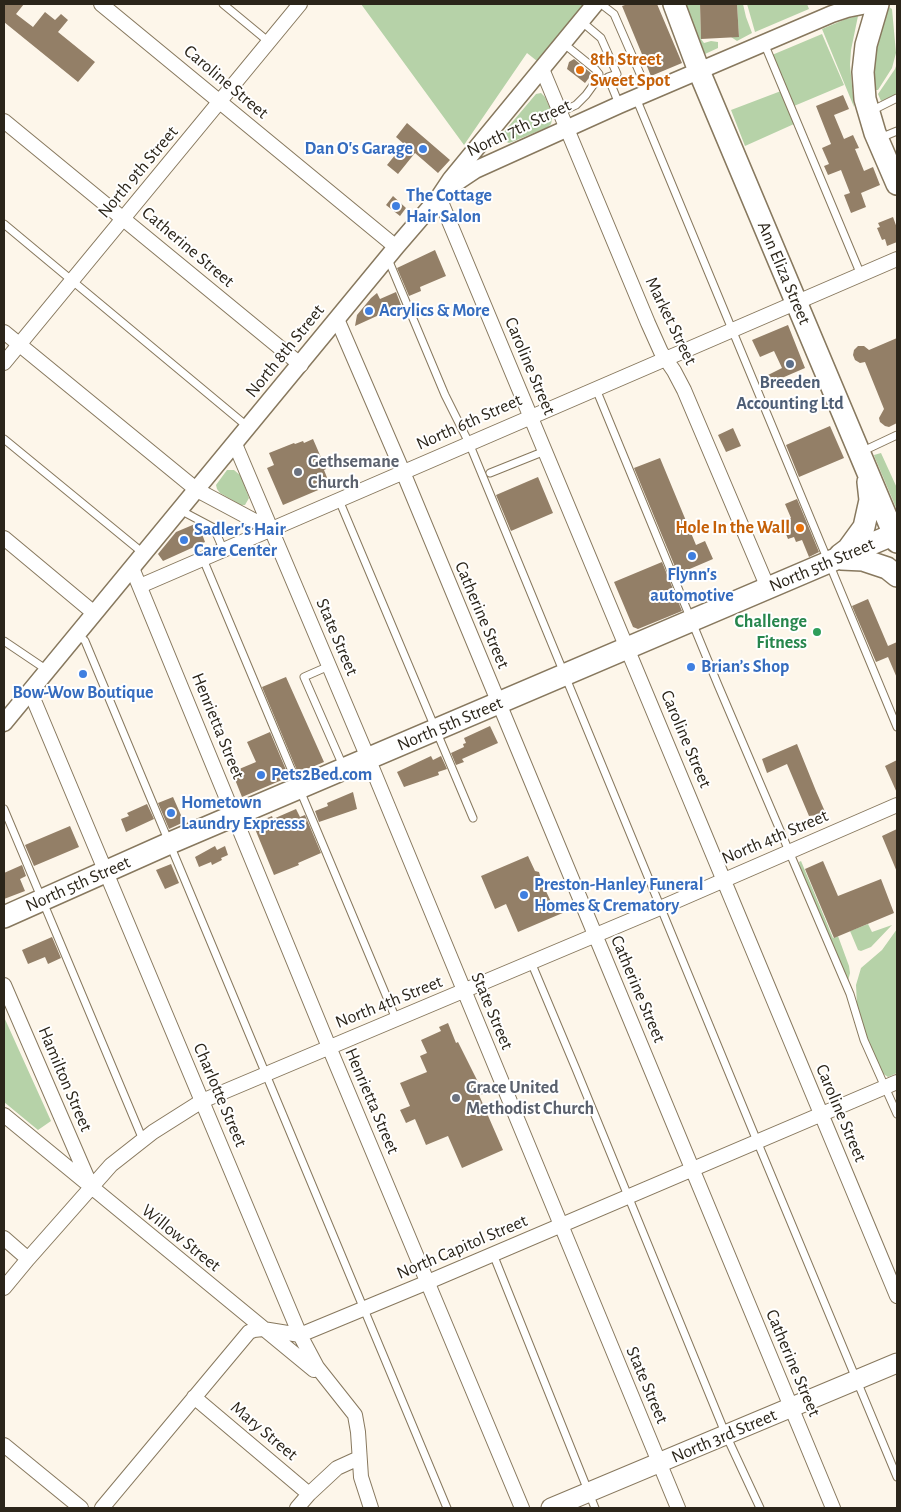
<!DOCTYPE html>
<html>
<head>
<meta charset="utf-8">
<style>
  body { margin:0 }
  #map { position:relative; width:901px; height:1512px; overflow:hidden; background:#fdf6ea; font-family:"Alegreya Sans",sans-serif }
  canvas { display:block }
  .frame { position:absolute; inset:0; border:5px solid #2b251a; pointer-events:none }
</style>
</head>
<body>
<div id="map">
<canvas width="901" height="1512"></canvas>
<div class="frame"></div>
</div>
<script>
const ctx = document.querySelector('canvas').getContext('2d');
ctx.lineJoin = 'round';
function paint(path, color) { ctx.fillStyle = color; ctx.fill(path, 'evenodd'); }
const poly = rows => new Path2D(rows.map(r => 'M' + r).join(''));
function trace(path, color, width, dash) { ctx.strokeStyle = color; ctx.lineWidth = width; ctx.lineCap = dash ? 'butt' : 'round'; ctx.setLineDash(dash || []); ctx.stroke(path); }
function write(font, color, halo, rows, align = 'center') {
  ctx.font = font + ' "Alegreya Sans",sans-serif'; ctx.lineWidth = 4; ctx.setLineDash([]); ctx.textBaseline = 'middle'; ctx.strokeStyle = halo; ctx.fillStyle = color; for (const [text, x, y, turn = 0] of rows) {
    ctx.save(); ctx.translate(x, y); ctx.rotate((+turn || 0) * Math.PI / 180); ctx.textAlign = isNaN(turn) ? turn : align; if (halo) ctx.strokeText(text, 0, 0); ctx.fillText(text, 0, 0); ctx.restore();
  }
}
const green = poly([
  [361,4,584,4,537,61,527,53,464,145],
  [686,4,700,4,701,39,704,43,711,41,718,42,718,48,705,54],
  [737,4,743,4,746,17,752,33,737,41,731,37,739,37],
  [747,4,807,4,809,9,755,32],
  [889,7,892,9,896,53,892,68,878,90,874,90,873,67,878,38],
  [858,16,851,50,850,65,854,107,822,29,846,19],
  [822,34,844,85,794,106,772,55],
  [897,63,897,94,881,101,878,94,895,69],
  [781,91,794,124,745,146,731,110],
  [541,93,545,97,553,115,551,124,548,127,512,142,509,143,504,141,502,136,503,133,536,94],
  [881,453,897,488,897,510,875,458,874,455],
  [227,470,234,470,241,476,249,498,245,505,241,505,220,493,217,489,216,485],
  [801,861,833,938,838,936,849,966,850,973,848,981,802,874,799,862],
  [868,924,872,932,892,925,871,947,861,951,858,950,850,931],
  [897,929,897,1073,888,1077,882,1073,869,1045,857,1006,856,985,861,968,882,950],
  [4,1017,51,1121,38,1130,4,1102]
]);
const building = poly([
  [4,4,24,4,16,14,33,27,45,12,55,20,61,14,68,20,58,32,95,62,78,82,4,22],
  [628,4,657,4,682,63,651,76,622,6],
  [700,4,737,4,739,37,701,39],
  [574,59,592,74,585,83,567,69,569,62],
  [843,95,849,109,834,115,844,139,853,135,859,148,855,149,864,171,873,167,880,185,861,193,866,207,851,213,844,195,850,193,841,170,828,175,824,166,829,164,822,148,831,144,816,106],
  [407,123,450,160,438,173,415,153,398,174,387,165,404,144,396,137],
  [393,196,406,208,400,216,386,205],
  [893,217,897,228,897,242,887,246,885,239,882,240,877,228,880,227,878,223],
  [435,250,446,276,420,287,421,291,409,296,397,268],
  [396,292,401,305,355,326,357,315,371,298,377,293,380,299],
  [788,325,805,368,768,384,764,377,782,368,774,351,760,357,752,340],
  [897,338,897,423,889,427,885,426,880,422,879,418,884,409,865,362,860,363,855,360,853,355,854,350,858,346,864,346,869,350],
  [830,426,844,458,799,477,786,445],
  [733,428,741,446,726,452,718,435],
  [313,439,326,469,324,470,330,485,283,505,267,468,274,465,269,453,294,443,295,444,303,441,304,443],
  [660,458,696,545,705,541,713,559,678,574,634,468],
  [538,477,553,513,511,531,496,495],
  [797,499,819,552,809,557,802,540,796,542,794,537,788,539,781,522,791,518,785,504],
  [195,524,199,526,205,542,163,561,158,554,176,532],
  [662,562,682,611,638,629,633,627,614,582],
  [868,599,888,646,897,642,897,678,888,657,876,662,852,606],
  [286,677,324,762,298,773,262,687],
  [490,726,498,743,462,759,464,762,456,765,451,753,464,747,463,744,466,743,464,738],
  [270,732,289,777,242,797,232,772,256,762,247,742],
  [797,744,816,791,826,814,809,816,787,764,767,773,762,759],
  [431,756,433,760,441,756,447,769,438,772,439,775,404,787,397,772],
  [897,760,897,793,885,766],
  [353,792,357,809,319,822,315,811,328,806,327,803],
  [173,797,184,822,169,829,158,803],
  [147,804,154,819,126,832,121,819,129,816,127,813],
  [296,809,300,817,305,815,321,853,298,863,299,865,274,875,253,824,272,816,273,819],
  [70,826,79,847,34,866,25,845],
  [897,829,897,872,882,836],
  [215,846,217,850,225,846,228,855,221,858,222,860,212,865,211,862,199,867,195,857],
  [528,856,535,871,539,872,542,882,546,883,544,887,553,906,561,902,565,912,518,932,506,904,495,909,481,876],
  [823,861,838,896,881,879,894,913,834,938,805,869],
  [171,864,179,883,165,889,156,870],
  [22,865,26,876,20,879,25,891,4,899,4,873],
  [52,937,61,958,48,964,45,957,28,964,22,950],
  [448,1023,456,1043,458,1042,479,1084,483,1094,479,1095,503,1150,462,1168,448,1136,426,1145,415,1119,406,1123,400,1110,410,1106,400,1083,427,1072,420,1056,427,1053,421,1040,441,1031,439,1027]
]);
const service = poly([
  [223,4,269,42],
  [601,4,614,14,648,92],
  [581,21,601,38,617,74,608,77,619,104],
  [764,43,861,275],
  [636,98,897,727],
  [871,111,897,98],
  [561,112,576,105,586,95,599,77,599,74,595,69,563,43],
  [880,138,897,131],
  [4,224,248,427],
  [388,259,445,395,469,443,757,1141,897,1477],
  [596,389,718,685,850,994,864,1040,897,1114],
  [4,439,143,553],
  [861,452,897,435],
  [490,473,545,451],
  [339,500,473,818],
  [180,510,214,528,223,549],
  [203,559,396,1019],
  [78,634,85,641,447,1508],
  [4,641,47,670],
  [329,666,304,677,343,766],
  [4,809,143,1140],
  [531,962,576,1069,726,1435,760,1508],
  [493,1254,595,1508]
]);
const minor = poly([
  [101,4,396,247],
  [542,69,648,323,661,352,674,371,684,390,768,588],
  [4,121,301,365],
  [439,197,897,1296],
  [337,319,403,472,833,1508],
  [4,332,197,490,270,529],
  [4,363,300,4],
  [235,444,368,758,678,1508],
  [4,538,94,613],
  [132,568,329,1047,522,1508],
  [140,586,897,259],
  [30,691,300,1335,317,1367,355,1415,358,1432,361,1477,371,1508],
  [4,985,90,1184],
  [4,1115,314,1370],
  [4,1238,28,1259],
  [4,1288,28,1259,111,1165,153,1132,202,1101,660,908,897,805],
  [194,1397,309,1494],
  [4,1445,81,1508],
  [102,1508,249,1332,254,1330,263,1329,300,1335,428,1282,897,1082],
  [297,1508,309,1494,337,1468,359,1458]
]);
const tertiary = poly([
  [454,184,475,170,619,105,832,14,847,9,872,4],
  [4,723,396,247,439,197,451,179,595,4]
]);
const secondary = poly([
  [551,1508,897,1363]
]);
const primary = poly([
  [674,4,699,71,897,542],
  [878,4,866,45,863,72,865,99,875,133,897,184],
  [840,555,848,549,864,527,870,500,868,482],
  [841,559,863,560,887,568,897,576],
  [4,917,170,843,897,533]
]);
const markers = [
  [580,70,5,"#e8710a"],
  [423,149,5,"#3f7fe0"],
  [396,206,5,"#3f7fe0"],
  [369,311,5,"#3f7fe0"],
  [790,364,5,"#5c6f8a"],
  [298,472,5,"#6b7280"],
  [800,528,5,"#e8710a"],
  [184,540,5,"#3f7fe0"],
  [692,556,5,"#3f7fe0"],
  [817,632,5,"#2e9e5b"],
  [691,667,5,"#3f7fe0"],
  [83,674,5,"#3f7fe0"],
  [261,775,5,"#3f7fe0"],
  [171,813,5,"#3f7fe0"],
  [524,895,5,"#3f7fe0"],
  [456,1098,5,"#6b7280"]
];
const foodNames = [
  ["8th Street",590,60],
  ["Sweet Spot",590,81],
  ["Hole In the Wall",790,528,"right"]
];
const streetNames = [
  ["Caroline Street",226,82,40],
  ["North 7th Street",519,128,-25],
  ["North 9th Street",138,172,-50],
  ["Catherine Street",188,247,40],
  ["Ann Eliza Street",784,273,67],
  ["Market Street",671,321,64],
  ["North 8th Street",285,351,-51],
  ["Caroline Street",530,366,67],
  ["North 6th Street",469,422,-24],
  ["North 5th Street",822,565,-23],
  ["Catherine Street",482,615,67],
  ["State Street",337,637,67],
  ["North 5th Street",450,724,-23],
  ["Henrietta Street",218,726,68],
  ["Caroline Street",686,739,67],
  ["North 4th Street",775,837,-23],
  ["North 5th Street",78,884,-24],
  ["Catherine Street",638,989,67],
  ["North 4th Street",389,1002,-22],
  ["State Street",492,1011,67],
  ["Hamilton Street",65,1079,67],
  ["Charlotte Street",220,1095,67],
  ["Henrietta Street",372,1101,67],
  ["Caroline Street",841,1113,67],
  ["Willow Street",181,1238,39],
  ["North Capitol Street",462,1247,-23],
  ["Catherine Street",793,1363,67],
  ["State Street",647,1385,67],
  ["Mary Street",264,1431,40],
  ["North 3rd Street",724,1436,-23]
];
const shopNames = [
  ["Dan O's Garage",413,149,"right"],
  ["The Cottage",406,196],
  ["Hair Salon",406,217],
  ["Acrylics & More",379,311],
  ["Sadler's Hair",194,530],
  ["Care Center",194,551],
  ["Flynn's",692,575,"center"],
  ["automotive",692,596,"center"],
  ["Brian’s Shop",701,667],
  ["Bow-Wow Boutique",83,693,"center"],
  ["Pets2Bed.com",271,775],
  ["Hometown",181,803],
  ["Laundry Expresss",181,824],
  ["Preston-Hanley Funeral",534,885],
  ["Homes & Crematory",534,906]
];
const serviceNames = [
  ["Breeden",790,383],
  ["Accounting Ltd",790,404]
];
const worshipNames = [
  ["Gethsemane",308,462],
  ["Church",308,483],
  ["Grace United",466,1088],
  ["Methodist Church",466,1109]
];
const leisureNames = [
  ["Challenge",807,622],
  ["Fitness",807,643]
];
paint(green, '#b6d2a8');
paint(building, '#937f67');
trace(service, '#87785e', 9);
trace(minor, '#87785e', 16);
trace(tertiary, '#87785e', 19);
trace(secondary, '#87785e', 21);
trace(primary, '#87785e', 24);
trace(service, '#fff', 7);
trace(minor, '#fff', 14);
trace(tertiary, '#fff', 16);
trace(secondary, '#fff', 19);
trace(primary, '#fff', 21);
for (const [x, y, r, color] of markers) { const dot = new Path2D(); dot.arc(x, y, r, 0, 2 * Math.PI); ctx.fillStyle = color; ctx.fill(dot); trace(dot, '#fff', 2); }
write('bold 18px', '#c56008', '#fff', foodNames, 'left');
write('18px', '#2b251a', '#fff', streetNames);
write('bold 18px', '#366cbe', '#fff', shopNames, 'left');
write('bold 18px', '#4e5e75', '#fff', serviceNames);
write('bold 18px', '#5b616d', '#fff', worshipNames, 'left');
write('bold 18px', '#27864d', '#fff', leisureNames, 'right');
</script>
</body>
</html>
